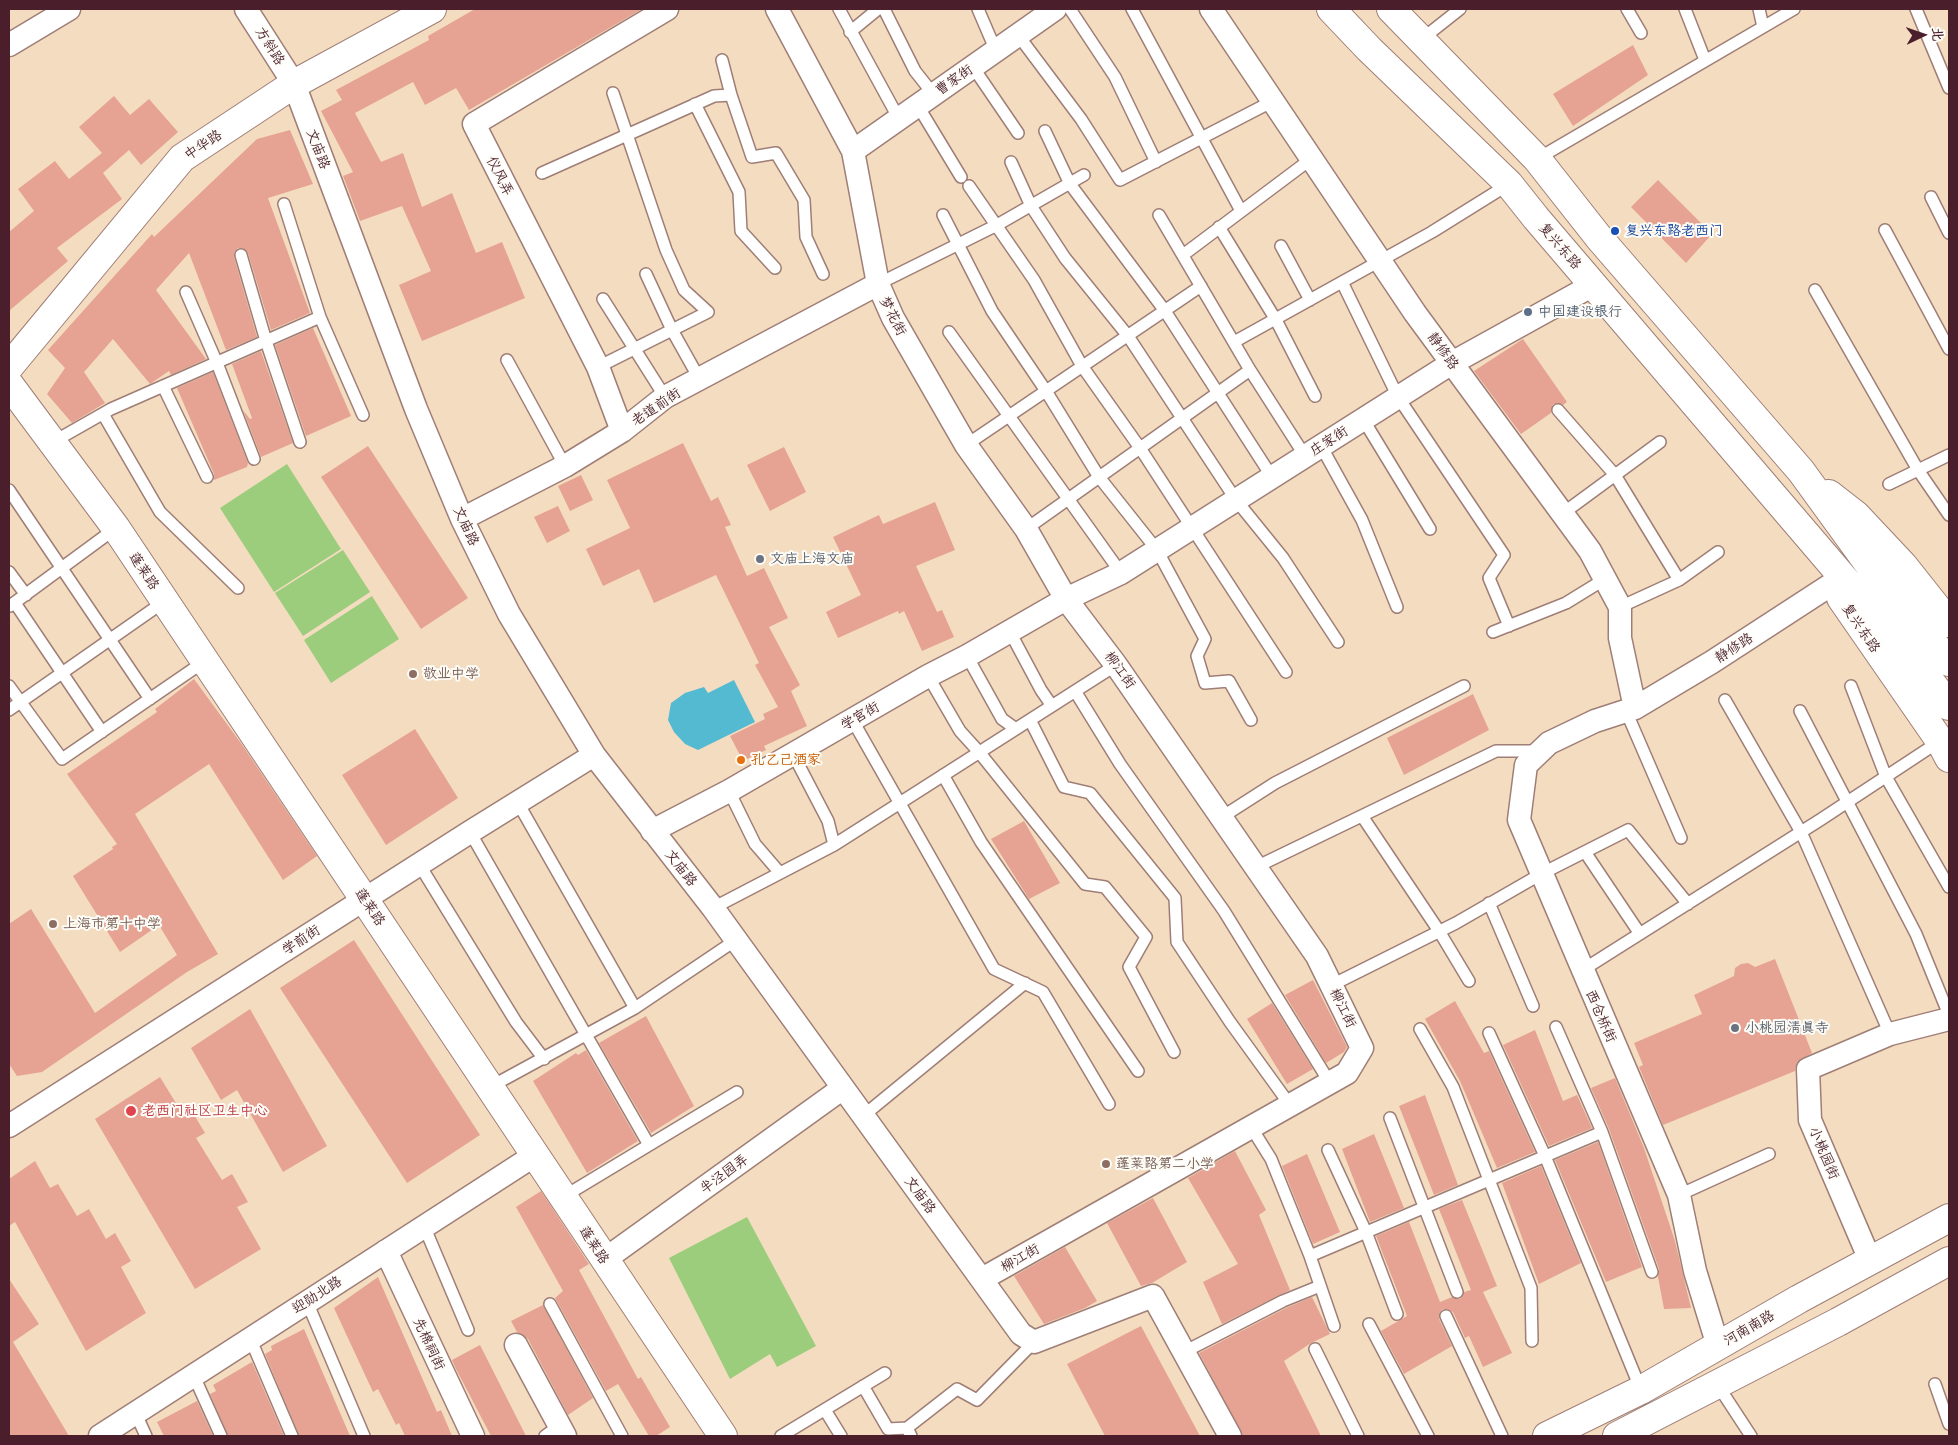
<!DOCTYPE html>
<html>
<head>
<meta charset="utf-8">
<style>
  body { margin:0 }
  #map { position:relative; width:1958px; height:1445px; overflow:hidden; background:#f4dcc0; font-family:Mali,"LXGW WenKai TC",sans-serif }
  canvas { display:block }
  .frame { position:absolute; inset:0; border:10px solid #4a1f2b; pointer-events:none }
  .north { position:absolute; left:1898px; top:10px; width:50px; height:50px; -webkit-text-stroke:4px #fdfcf7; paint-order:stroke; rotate:87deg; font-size:14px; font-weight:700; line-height:20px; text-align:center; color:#4a1f2b }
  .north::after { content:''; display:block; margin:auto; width:18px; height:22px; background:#4a1f2b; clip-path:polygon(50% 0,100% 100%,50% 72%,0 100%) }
</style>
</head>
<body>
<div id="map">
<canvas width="1958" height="1445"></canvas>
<div class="frame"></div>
<div class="north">北</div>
</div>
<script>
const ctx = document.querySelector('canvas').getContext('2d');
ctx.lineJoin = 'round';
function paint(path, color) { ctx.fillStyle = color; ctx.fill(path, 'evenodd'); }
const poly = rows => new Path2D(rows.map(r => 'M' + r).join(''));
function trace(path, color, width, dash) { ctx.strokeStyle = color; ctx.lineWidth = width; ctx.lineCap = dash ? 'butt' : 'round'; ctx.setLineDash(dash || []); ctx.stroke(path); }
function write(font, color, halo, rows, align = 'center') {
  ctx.font = font + ' Mali,"LXGW WenKai TC",sans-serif'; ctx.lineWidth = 4; ctx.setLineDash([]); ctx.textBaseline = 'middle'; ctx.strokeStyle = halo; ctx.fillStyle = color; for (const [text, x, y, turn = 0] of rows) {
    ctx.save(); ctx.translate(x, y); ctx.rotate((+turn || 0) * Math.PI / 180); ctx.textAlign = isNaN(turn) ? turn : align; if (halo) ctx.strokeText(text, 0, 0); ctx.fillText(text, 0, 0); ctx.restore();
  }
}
const green = poly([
  [287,464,341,549,274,592,220,508],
  [343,550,370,592,303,636,275,593],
  [372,596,399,639,331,683,304,640],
  [747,1217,816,1346,777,1367,770,1354,730,1379,669,1258]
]);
const water = poly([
  [734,680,755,722,698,750,685,744,674,732,668,720,671,703,685,693,704,687,708,693]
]);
const building = poly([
  [475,9,642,9,469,110,456,88,425,105,413,82,355,113,381,162,403,153,422,207,452,193,476,253,502,242,525,298,422,341,399,285,431,271,402,206,360,221,343,176,353,172,321,111,342,100,336,90,429,40,428,36],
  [1633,45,1648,75,1573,126,1553,94],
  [114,96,130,115,149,99,178,132,141,165,129,150,103,173,122,199,57,248,68,261,9,311,9,232,34,211,18,189,55,161,69,179,102,153,79,127],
  [290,130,313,184,268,198,310,313,271,330,248,253,243,248,238,248,234,253,234,257,257,337,226,350,189,253,156,290,206,359,171,375,169,371,150,384,113,339,84,372,105,403,72,423,47,394,65,368,48,350,152,234,154,237,257,139],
  [1658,180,1712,234,1686,263,1631,207],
  [313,328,351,416,306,436,275,345],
  [1523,339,1567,402,1563,405,1553,404,1551,413,1521,434,1474,371],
  [261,351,293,443,261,457,243,410,250,419,252,418,232,364],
  [213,372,248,463,247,467,214,480,214,474,177,388],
  [683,443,711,501,718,497,731,525,725,527,747,576,764,568,788,618,769,627,800,685,791,691,807,726,764,746,766,750,743,761,730,736,765,719,763,714,778,707,755,665,759,663,716,575,654,603,639,569,603,586,586,549,630,528,607,480],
  [368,446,468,598,421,629,321,477],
  [784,447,806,492,770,511,747,465],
  [581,475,593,500,570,511,558,486],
  [935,502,955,550,916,566,937,612,942,610,954,637,922,651,904,611,899,614,898,611,838,638,826,612,861,595,833,537,879,515,883,524],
  [558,506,570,531,547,543,534,517],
  [194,679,243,746,317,856,283,880,209,764,135,814,218,954,187,972,42,1072,17,1076,9,1064,9,924,31,909,95,1013,177,955,159,925,120,952,73,876,113,849,112,847,117,844,67,774,157,712,155,709],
  [1473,694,1489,730,1404,775,1387,738],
  [415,729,458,798,386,845,342,775],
  [1024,821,1060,883,1029,899,991,839],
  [354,940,480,1135,407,1183,280,988],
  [1775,959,1812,1053,1797,1062,1795,1071,1663,1125,1639,1067,1643,1065,1634,1043,1702,1014,1694,995,1734,976,1735,968,1741,964,1748,963,1755,967],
  [1313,980,1347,1047,1344,1052,1326,1063,1285,995],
  [1455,1001,1484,1053,1489,1051,1535,1152,1497,1168,1460,1081,1425,1019],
  [1272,1003,1313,1069,1287,1084,1247,1019],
  [250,1009,327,1146,283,1172,237,1090,221,1100,191,1048],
  [646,1016,694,1106,651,1133,599,1043],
  [1535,1030,1563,1101,1577,1095,1592,1128,1549,1146,1503,1045],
  [586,1050,638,1141,587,1173,533,1081,576,1053,578,1055],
  [160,1077,182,1113,190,1108,205,1133,196,1138,222,1180,232,1174,248,1202,237,1207,261,1249,195,1289,95,1119],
  [1615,1078,1644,1148,1675,1241,1691,1308,1664,1309,1658,1277,1659,1269,1609,1129,1591,1088],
  [1425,1095,1458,1185,1434,1195,1399,1106],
  [1374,1134,1404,1208,1370,1222,1342,1149],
  [1598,1142,1642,1267,1606,1282,1555,1160],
  [1235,1151,1266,1210,1259,1215,1290,1290,1222,1324,1203,1282,1238,1264,1188,1178],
  [1307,1154,1340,1232,1313,1244,1282,1166],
  [35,1161,50,1188,58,1184,77,1216,89,1209,106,1239,115,1233,131,1261,121,1267,146,1313,86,1351,15,1222,9,1226,9,1179],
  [1541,1166,1581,1263,1539,1284,1502,1183],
  [541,1191,589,1264,579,1270,638,1379,641,1377,670,1427,656,1436,649,1436,618,1384,606,1391,555,1298,563,1291,516,1207],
  [1153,1198,1187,1262,1152,1283,1141,1286,1107,1223],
  [1462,1200,1497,1286,1483,1292,1512,1353,1483,1367,1469,1336,1465,1338,1453,1312,1443,1309,1440,1312,1439,1319,1452,1346,1404,1374,1381,1331,1407,1316,1376,1236,1409,1222,1440,1302,1452,1297,1460,1299,1464,1292,1471,1290,1439,1209],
  [1065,1247,1097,1301,1085,1308,1044,1324,1014,1276],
  [378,1277,437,1412,441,1410,452,1436,405,1436,399,1423,396,1425,378,1389,373,1392,334,1308],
  [9,1279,39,1324,13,1342,69,1436,9,1436],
  [1312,1297,1330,1334,1311,1343,1284,1361,1321,1436,1243,1436,1199,1353,1286,1308],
  [543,1305,593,1398,568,1415,528,1339,517,1332,511,1321],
  [1141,1326,1200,1436,1105,1436,1067,1364],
  [304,1329,350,1436,299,1436,265,1354,272,1350,271,1346],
  [480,1345,526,1436,491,1436,456,1369,452,1360],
  [252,1362,284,1436,228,1436,210,1394,216,1391,213,1385],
  [197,1401,213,1436,164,1436,157,1422]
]);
const lane = poly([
  [839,9,899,119],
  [884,9,915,71,934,95],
  [978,9,996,51],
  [1070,9,1115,77,1156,162],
  [1132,9,1241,211],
  [1627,9,1641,33],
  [1685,9,1705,60],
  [1759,9,1763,27],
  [1916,9,1949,88],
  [850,32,878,9],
  [1018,35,1081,119,1120,180,1273,101],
  [1422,39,1460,9],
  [722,60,731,95,752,157,776,153,804,200,806,237,823,274],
  [973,67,1018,133],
  [695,104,739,192,741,231,775,268],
  [918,106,961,177],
  [1045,131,1070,184,1165,311,1272,477],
  [1537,159,1794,9],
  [1011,162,1031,206,1065,258,1128,336,1236,500,1283,558,1338,642],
  [542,173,714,96,731,95],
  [969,186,1034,280,1082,366,1140,448,1286,672],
  [1931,197,1949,233],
  [284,204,320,317,363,415],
  [943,215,992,311,1046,391,1099,477,1157,550,1205,639,1197,656,1205,683,1229,681,1251,720],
  [1159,215,1250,370,1305,456],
  [1219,227,1276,320,1315,396],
  [1885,230,1949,349],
  [1281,246,1310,300],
  [241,255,266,341,300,442],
  [1183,255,1311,159],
  [646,274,672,330,700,380],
  [1342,282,1398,397,1504,555,1489,578,1509,626],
  [878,284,997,225,1084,175],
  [1815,290,1918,470,1949,515],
  [186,292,217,363,254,459],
  [603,299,665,397],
  [949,332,1121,573],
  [1234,342,1432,232,1509,184],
  [507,360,565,466],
  [598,367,708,312,684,290,666,250,613,93],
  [163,386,207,477],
  [1558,410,1615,475,1679,580],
  [103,414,160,512,238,588],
  [1363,419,1430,529],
  [53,442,111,409,320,317],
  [966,445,1201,286],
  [1321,446,1362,520,1397,607],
  [1889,484,1949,455],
  [9,490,150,699],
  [1562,514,1660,442],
  [1026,529,1250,370],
  [9,572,26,595],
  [15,603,102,732],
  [10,606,116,528],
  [1620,607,1679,580,1718,552],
  [1010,632,1041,690,1052,706],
  [1493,632,1566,603,1605,579],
  [967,656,1002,719,1016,729],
  [928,676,960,731,979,752,1085,884,1105,887,1146,937,1129,967,1174,1052],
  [9,686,62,759,205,661],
  [1851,686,1886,777,1949,887],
  [1075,691,1120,764,1224,911,1330,1083],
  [1725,700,1801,832,1890,1034],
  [9,710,165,601],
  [1626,711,1681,838],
  [1800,711,1916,934,1949,1015],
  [1030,720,1064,787,1090,793,1175,898,1177,942,1230,1022,1290,1105],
  [853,721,994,969,1043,992,1109,1104],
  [793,754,828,821,834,845],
  [943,775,981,842,1138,1071],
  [729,791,755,844,780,873],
  [518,803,635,1008],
  [1362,816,1439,931,1469,981],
  [1222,817,1275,783,1464,686],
  [470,832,649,1145],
  [1585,852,1640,934],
  [419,864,516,1022,544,1059],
  [1256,867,1496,751,1540,751],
  [1489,903,1533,1006],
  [713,908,834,845,1116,665],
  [1581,971,1820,820,1940,741],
  [1332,985,1456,923,1541,874,1628,830,1688,904],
  [1556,1027,1602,1132,1652,1272],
  [1420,1029,1453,1087,1531,1288,1532,1341],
  [1489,1033,1545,1156,1641,1390],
  [490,1087,635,1008,736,940],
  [863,1116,1025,983],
  [1390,1118,1457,1292],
  [1251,1127,1271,1159,1310,1256,1334,1326],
  [1328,1150,1366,1232,1397,1314],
  [1679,1195,1769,1154],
  [563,1197,737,1092],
  [424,1226,468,1330],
  [1310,1256,1602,1132],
  [307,1302,364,1436],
  [550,1304,622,1436],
  [1446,1316,1502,1436],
  [1369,1324,1428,1436],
  [250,1338,292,1436],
  [1315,1349,1358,1436],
  [1184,1352,1283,1301,1320,1286],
  [193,1374,221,1436],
  [1717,1384,1751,1436],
  [1935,1384,1949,1424],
  [863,1386,888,1429,907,1428,911,1436],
  [825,1410,841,1436],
  [135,1412,146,1436],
  [907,1428,957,1389,977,1400,1034,1342],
  [545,1436,559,1426],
  [781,1436,885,1373]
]);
const street = poly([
  [246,9,294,84,416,409,462,519,509,614,594,755,713,908,1021,1334,1034,1342,1153,1296,1230,1436],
  [777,9,853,151,878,284,893,318,966,445,1026,529,1066,599,1116,665,1317,956,1362,1048,1347,1073,982,1279],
  [1211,9,1415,313,1590,551,1620,607,1620,638,1635,708],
  [9,45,69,9],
  [853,151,1055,9],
  [622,431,598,367,474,124,667,9],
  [462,519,565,466,622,431,665,397,878,284],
  [652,831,729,791,928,676,967,656,1066,599,1121,573,1452,363,1593,285],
  [9,1126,470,832,594,755],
  [386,1251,473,1436],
  [604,1260,843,1088],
  [1870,1260,1810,1120,1808,1069,1890,1034,1949,1019],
  [516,1345,565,1436],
  [1718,1346,1695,1271,1679,1195,1519,820,1526,765,1549,743,1595,721,1635,708,1712,662,1832,584],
  [100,1436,535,1155]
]);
const secondary = poly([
  [1331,9,1369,49,1509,184,1536,218,1918,665,1949,706],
  [1391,9,1537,159,1600,239,1801,471,1878,577,1949,662],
  [9,367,182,158,294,84,432,9],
  [9,384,116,528,723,1436],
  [1829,494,1856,515,1903,565,1949,623],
  [1841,598,1940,741,1949,758],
  [1547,1436,1641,1390,1799,1299,1949,1218],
  [1617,1436,1838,1322,1949,1261]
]);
const markers = [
  [1615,231,5,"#1a4fb4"],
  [1528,312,5,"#5c6f8a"],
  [760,559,5,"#6b7280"],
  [413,674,5,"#8d6e63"],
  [741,760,5,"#e8710a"],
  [53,924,5,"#8d6e63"],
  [1735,1028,5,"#6b7280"],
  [131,1111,6,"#e0444e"],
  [1106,1164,5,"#8d6e63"]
];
const streetNames = [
  ["方斜路",270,46,58],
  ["曹家街",954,80,-35],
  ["中华路",203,145,-34],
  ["文庙路",318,149,69],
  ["仪风弄",500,176,63],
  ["复兴东路",1560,246,49],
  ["梦花街",893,316,63],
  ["静修路",1443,351,54],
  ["老道前街",656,407,-34],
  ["庄家街",1329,441,-33],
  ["文庙路",466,526,65],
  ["蓬莱路",144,571,56],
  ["复兴东路",1861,628,56],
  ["静修路",1734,648,-33],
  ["柳江街",1120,670,54],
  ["学宫街",860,716,-30],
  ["文庙路",681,868,52],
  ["蓬莱路",370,907,56],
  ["学前街",301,940,-33],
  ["柳江街",1343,1008,64],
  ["西仓桥街",1601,1016,66],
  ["小桃园街",1824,1153,67],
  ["半泾园弄",724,1174,-36],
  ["文庙路",920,1195,54],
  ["蓬莱路",594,1245,57],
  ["柳江街",1020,1258,-30],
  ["迎勋北路",317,1295,-33],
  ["河南南路",1749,1328,-30],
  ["先棉祠街",429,1344,65]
];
const transitNames = [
  ["复兴东路老西门",1625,231]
];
const serviceNames = [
  ["中国建设银行",1538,312]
];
const worshipNames = [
  ["文庙上海文庙",770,559],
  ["小桃园清真寺",1745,1028]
];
const educationNames = [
  ["敬业中学",423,674],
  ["上海市第十中学",63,924],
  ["蓬莱路第二小学",1116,1164]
];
const foodNames = [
  ["孔乙己酒家",751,760]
];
const healthNames = [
  ["老西门社区卫生中心",142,1111]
];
paint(green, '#9ccd7c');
paint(water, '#54bad2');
paint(building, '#e6a393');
trace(lane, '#9f7e76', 14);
trace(street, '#9f7e76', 25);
trace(secondary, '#9f7e76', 30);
trace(lane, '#fff', 11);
trace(street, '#fff', 22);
trace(secondary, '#fff', 28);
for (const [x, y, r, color] of markers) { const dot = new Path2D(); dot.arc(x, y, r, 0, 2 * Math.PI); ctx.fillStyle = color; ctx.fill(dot); trace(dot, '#fdfcf7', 2); }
write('14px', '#4a1f2b', '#fdfcf7', streetNames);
write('14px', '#164399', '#fdfcf7', transitNames, 'left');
write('14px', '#4e5e75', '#fdfcf7', serviceNames, 'left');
write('14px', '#5b616d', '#fdfcf7', worshipNames, 'left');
write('14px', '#785e54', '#fdfcf7', educationNames, 'left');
write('14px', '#c56008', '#fdfcf7', foodNames, 'left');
write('14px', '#be3a42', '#fdfcf7', healthNames, 'left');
</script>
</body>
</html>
